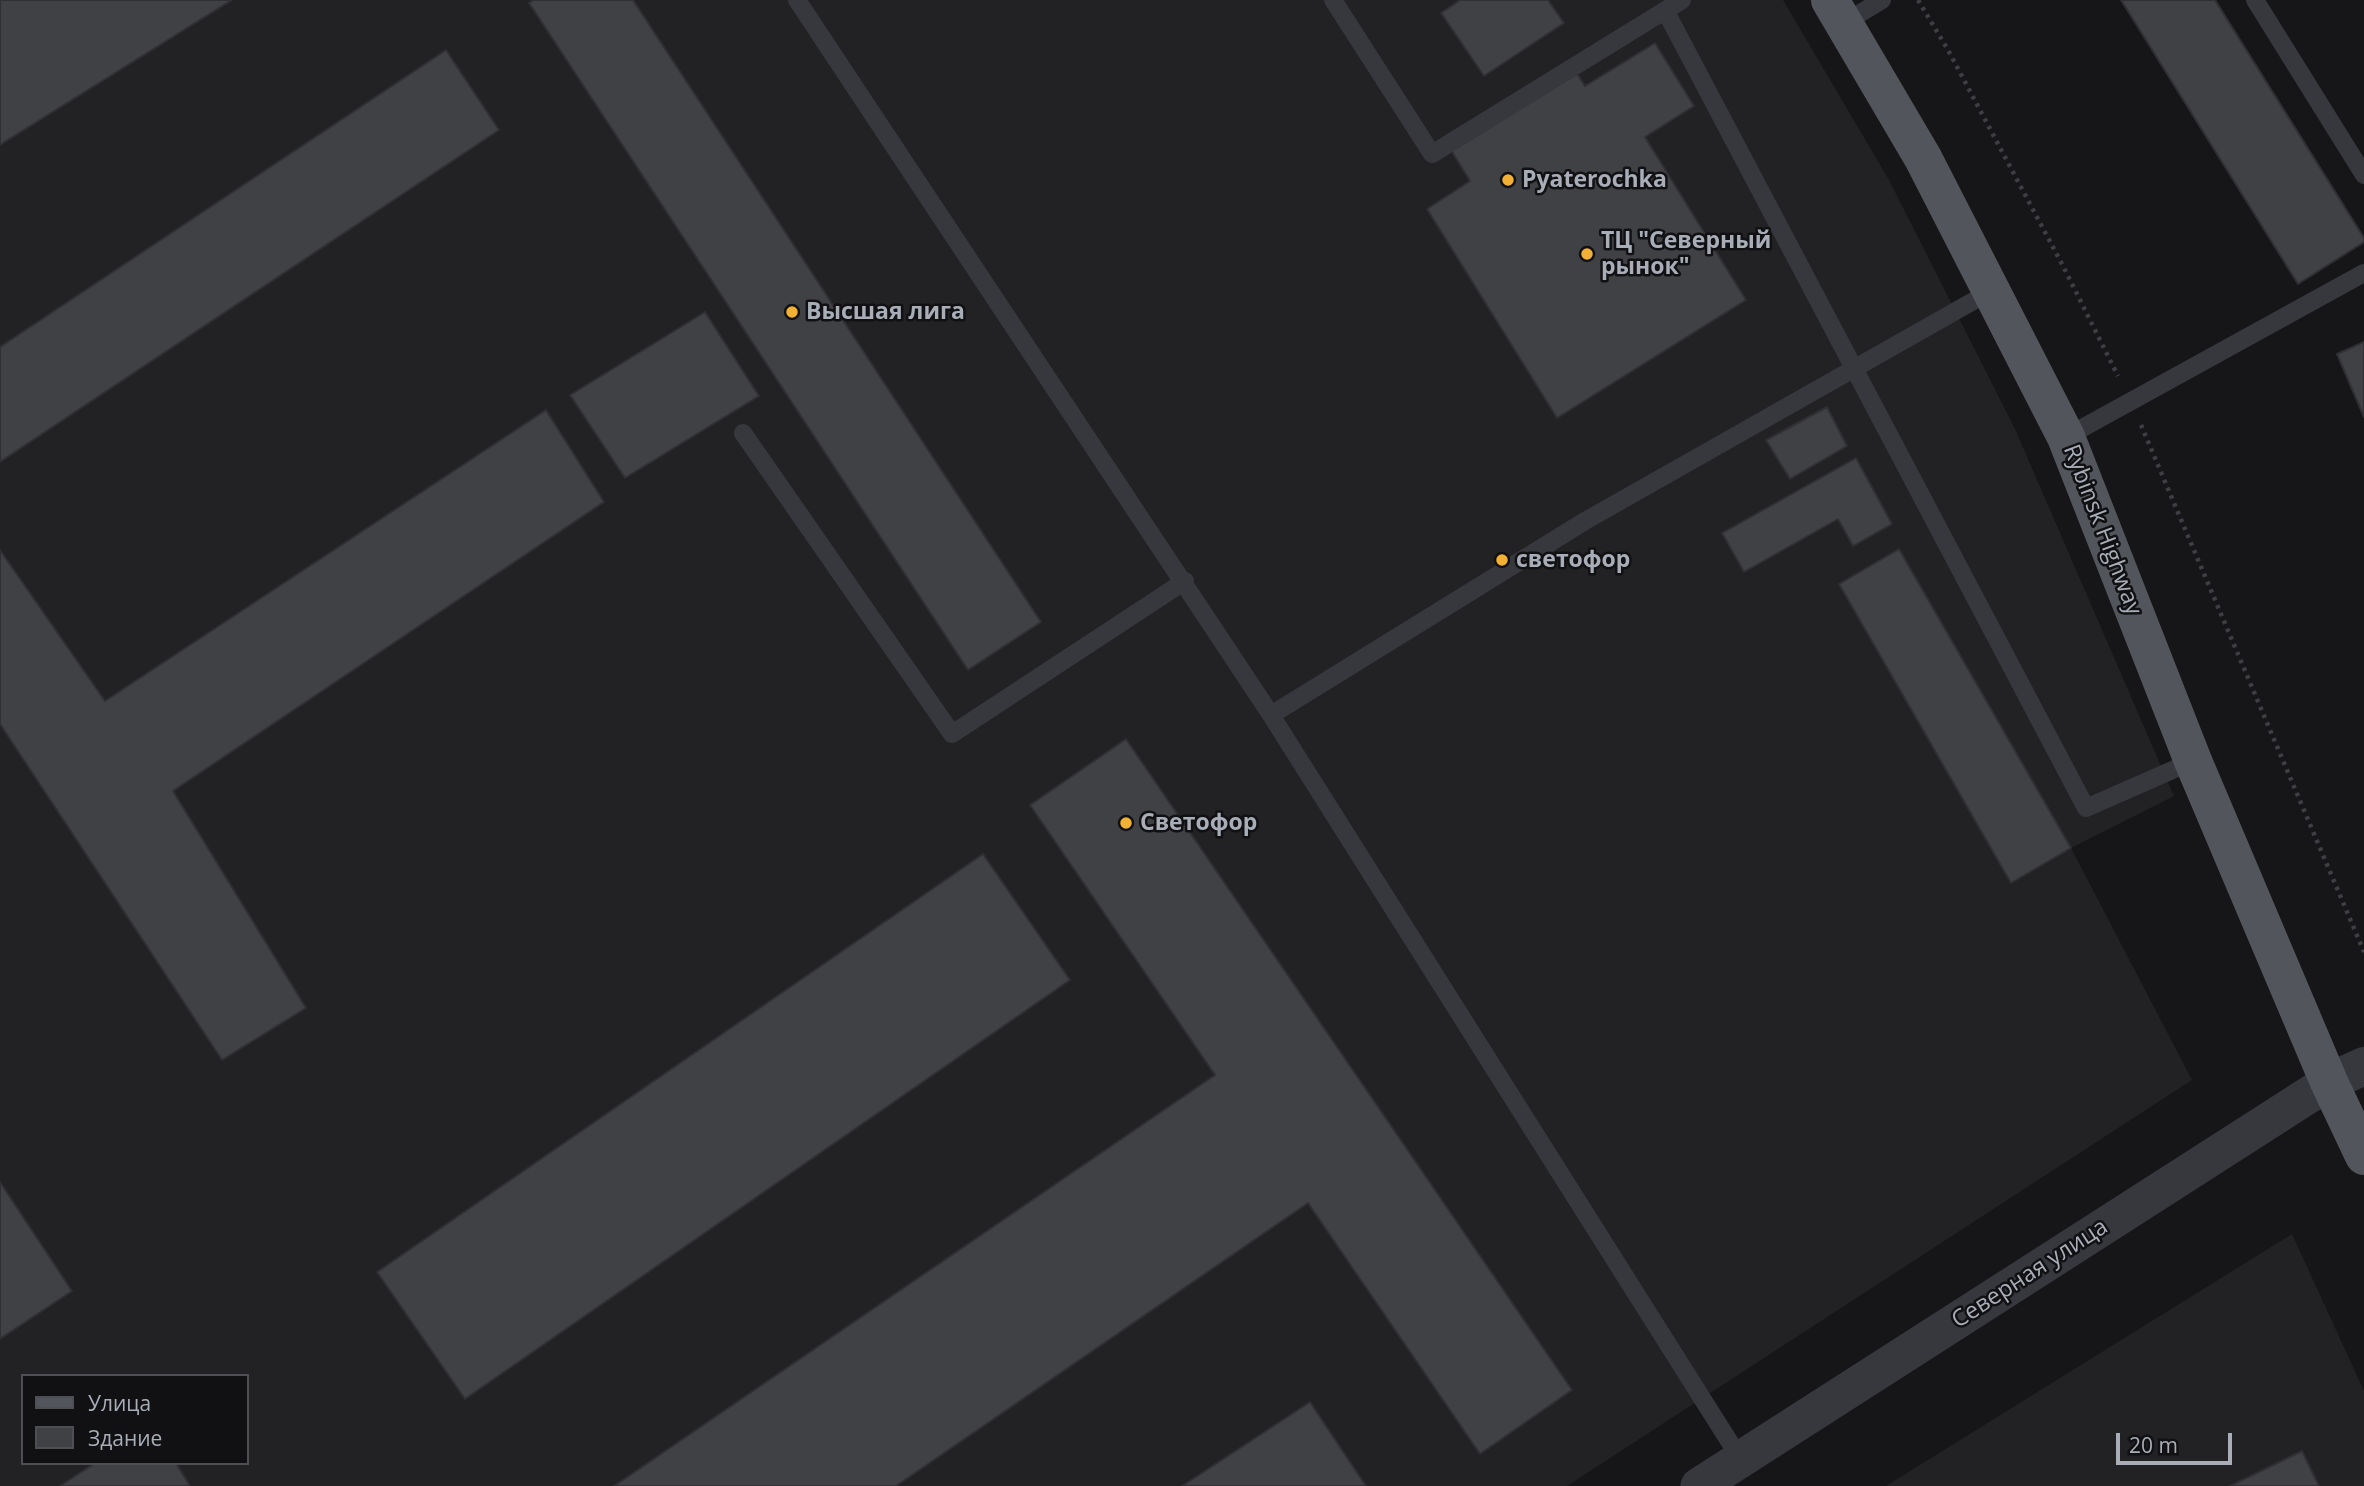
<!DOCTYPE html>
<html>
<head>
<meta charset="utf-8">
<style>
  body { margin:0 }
  #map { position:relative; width:2364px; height:1486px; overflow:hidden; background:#161618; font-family:"Open Sans",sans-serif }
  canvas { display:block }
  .legend { position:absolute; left:21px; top:1374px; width:228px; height:91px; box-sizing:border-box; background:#111113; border:2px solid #4d4f55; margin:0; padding:9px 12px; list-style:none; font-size:21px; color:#a8adb8 }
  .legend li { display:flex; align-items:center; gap:14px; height:35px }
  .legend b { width:35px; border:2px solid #4d4f55 }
  .scale { position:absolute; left:2116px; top:1433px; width:116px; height:32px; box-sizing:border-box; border:4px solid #a8adb8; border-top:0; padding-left:9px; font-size:21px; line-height:24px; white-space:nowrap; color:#a8adb8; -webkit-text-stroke:5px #111113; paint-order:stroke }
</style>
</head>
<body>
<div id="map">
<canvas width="2364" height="1486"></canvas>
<ul class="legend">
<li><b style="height:9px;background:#53555c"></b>Улица</li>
<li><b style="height:19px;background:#404145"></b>Здание</li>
</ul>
<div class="scale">20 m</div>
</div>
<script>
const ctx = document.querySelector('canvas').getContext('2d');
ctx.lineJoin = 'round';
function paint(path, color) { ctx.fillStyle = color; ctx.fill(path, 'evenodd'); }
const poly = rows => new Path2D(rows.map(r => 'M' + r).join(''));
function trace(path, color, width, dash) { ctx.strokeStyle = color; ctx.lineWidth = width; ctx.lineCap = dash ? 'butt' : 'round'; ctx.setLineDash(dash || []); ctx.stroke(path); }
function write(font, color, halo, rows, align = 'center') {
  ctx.font = font + ' "Open Sans",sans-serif'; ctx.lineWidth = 5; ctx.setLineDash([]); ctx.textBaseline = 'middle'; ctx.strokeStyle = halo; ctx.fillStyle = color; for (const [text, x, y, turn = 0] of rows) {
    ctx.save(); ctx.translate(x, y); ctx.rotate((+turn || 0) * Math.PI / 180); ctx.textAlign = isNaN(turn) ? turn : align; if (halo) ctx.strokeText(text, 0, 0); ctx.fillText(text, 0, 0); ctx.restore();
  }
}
const built = poly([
  [0,0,1783,0,1889,180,2015,429,2174,796,2071,848,2192,1080,1567,1486,0,1486],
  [23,1376,247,1376,247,1463,23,1463],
  [2292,1234,2364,1391,2364,1486,1886,1486]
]);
const building = poly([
  [0,0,232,0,0,145,0,0],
  [533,0,633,0,1041,622,968,670,529,3,533,0],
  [1460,0,1548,0,1564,23,1484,76,1441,13,1460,0],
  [2121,0,2215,0,2364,238,2364,242,2298,284,2121,0],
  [1655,43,1694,106,1645,137,1746,300,1557,418,1427,209,1470,181,1451,150,1576,72,1585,86,1655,43],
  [446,50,499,130,0,462,0,347,446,50],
  [705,312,759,396,625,478,570,395,705,312],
  [2364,342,2364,417,2337,354,2364,342],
  [1827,407,1847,446,1790,479,1766,440,1827,407],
  [546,410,604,502,173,791,306,1008,222,1060,0,724,0,550,105,701,546,410],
  [1856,458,1892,524,1853,546,1838,519,1744,572,1722,533,1856,458],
  [1899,549,2071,848,2011,883,1839,584,1899,549],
  [1126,739,1572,1390,1480,1454,1308,1203,896,1486,614,1486,1215,1075,1030,805,1126,739],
  [983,854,1070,980,465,1399,377,1272,983,854],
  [0,1182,72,1291,0,1339,0,1182],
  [1310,1402,1366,1486,1182,1486,1310,1402],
  [2302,1451,2319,1486,2230,1486,2302,1451],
  [95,1463,176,1463,190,1486,60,1486,95,1463]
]);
const path = poly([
  [1918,0,1948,50,2063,266,2118,376],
  [2141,425,2364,952]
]);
const service = poly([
  [797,0,1271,715,1741,1460],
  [1333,0,1432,154,1682,0],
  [2255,0,2364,175],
  [1666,12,2086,808,2193,761],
  [1844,23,1882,0],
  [743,433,952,734,1185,581],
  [2066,437,2364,273],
  [1271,715,1585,521,1991,291]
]);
const minor = poly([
  [1699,1486,2329,1082]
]);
const tertiary = poly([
  [2329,1082,2364,1066]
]);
const primary = poly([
  [1830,0,1923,158,2066,437,2193,761,2329,1082,2364,1156]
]);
const markers = [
  [1508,180,7,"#f2b134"],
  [1587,254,7,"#f2b134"],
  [792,312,7,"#f2b134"],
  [1502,560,7,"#f2b134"],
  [1126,823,7,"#f2b134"]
];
const poiNames = [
  ["Pyaterochka",1522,180],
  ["ТЦ \"Северный",1601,241],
  ["рынок\"",1601,267],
  ["Высшая лига",806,312],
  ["светофор",1516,560],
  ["Светофор",1140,823]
];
const streetNames = [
  ["Rybinsk Highway",2102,530,69],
  ["Северная улица",2030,1274,-33]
];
paint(built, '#222225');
paint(building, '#404145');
trace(building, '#303034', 2);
trace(path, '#3d3f44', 4.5, [3.5, 5]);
trace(service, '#37383d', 18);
trace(minor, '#37383d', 37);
trace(tertiary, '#37383d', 38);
trace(primary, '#53555c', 38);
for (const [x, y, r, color] of markers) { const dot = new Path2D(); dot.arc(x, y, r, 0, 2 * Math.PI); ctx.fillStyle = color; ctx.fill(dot); trace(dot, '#111113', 2.5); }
write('bold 23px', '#a8adb8', '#111113', poiNames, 'left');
write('23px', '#a8adb8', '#111113', streetNames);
</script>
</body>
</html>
